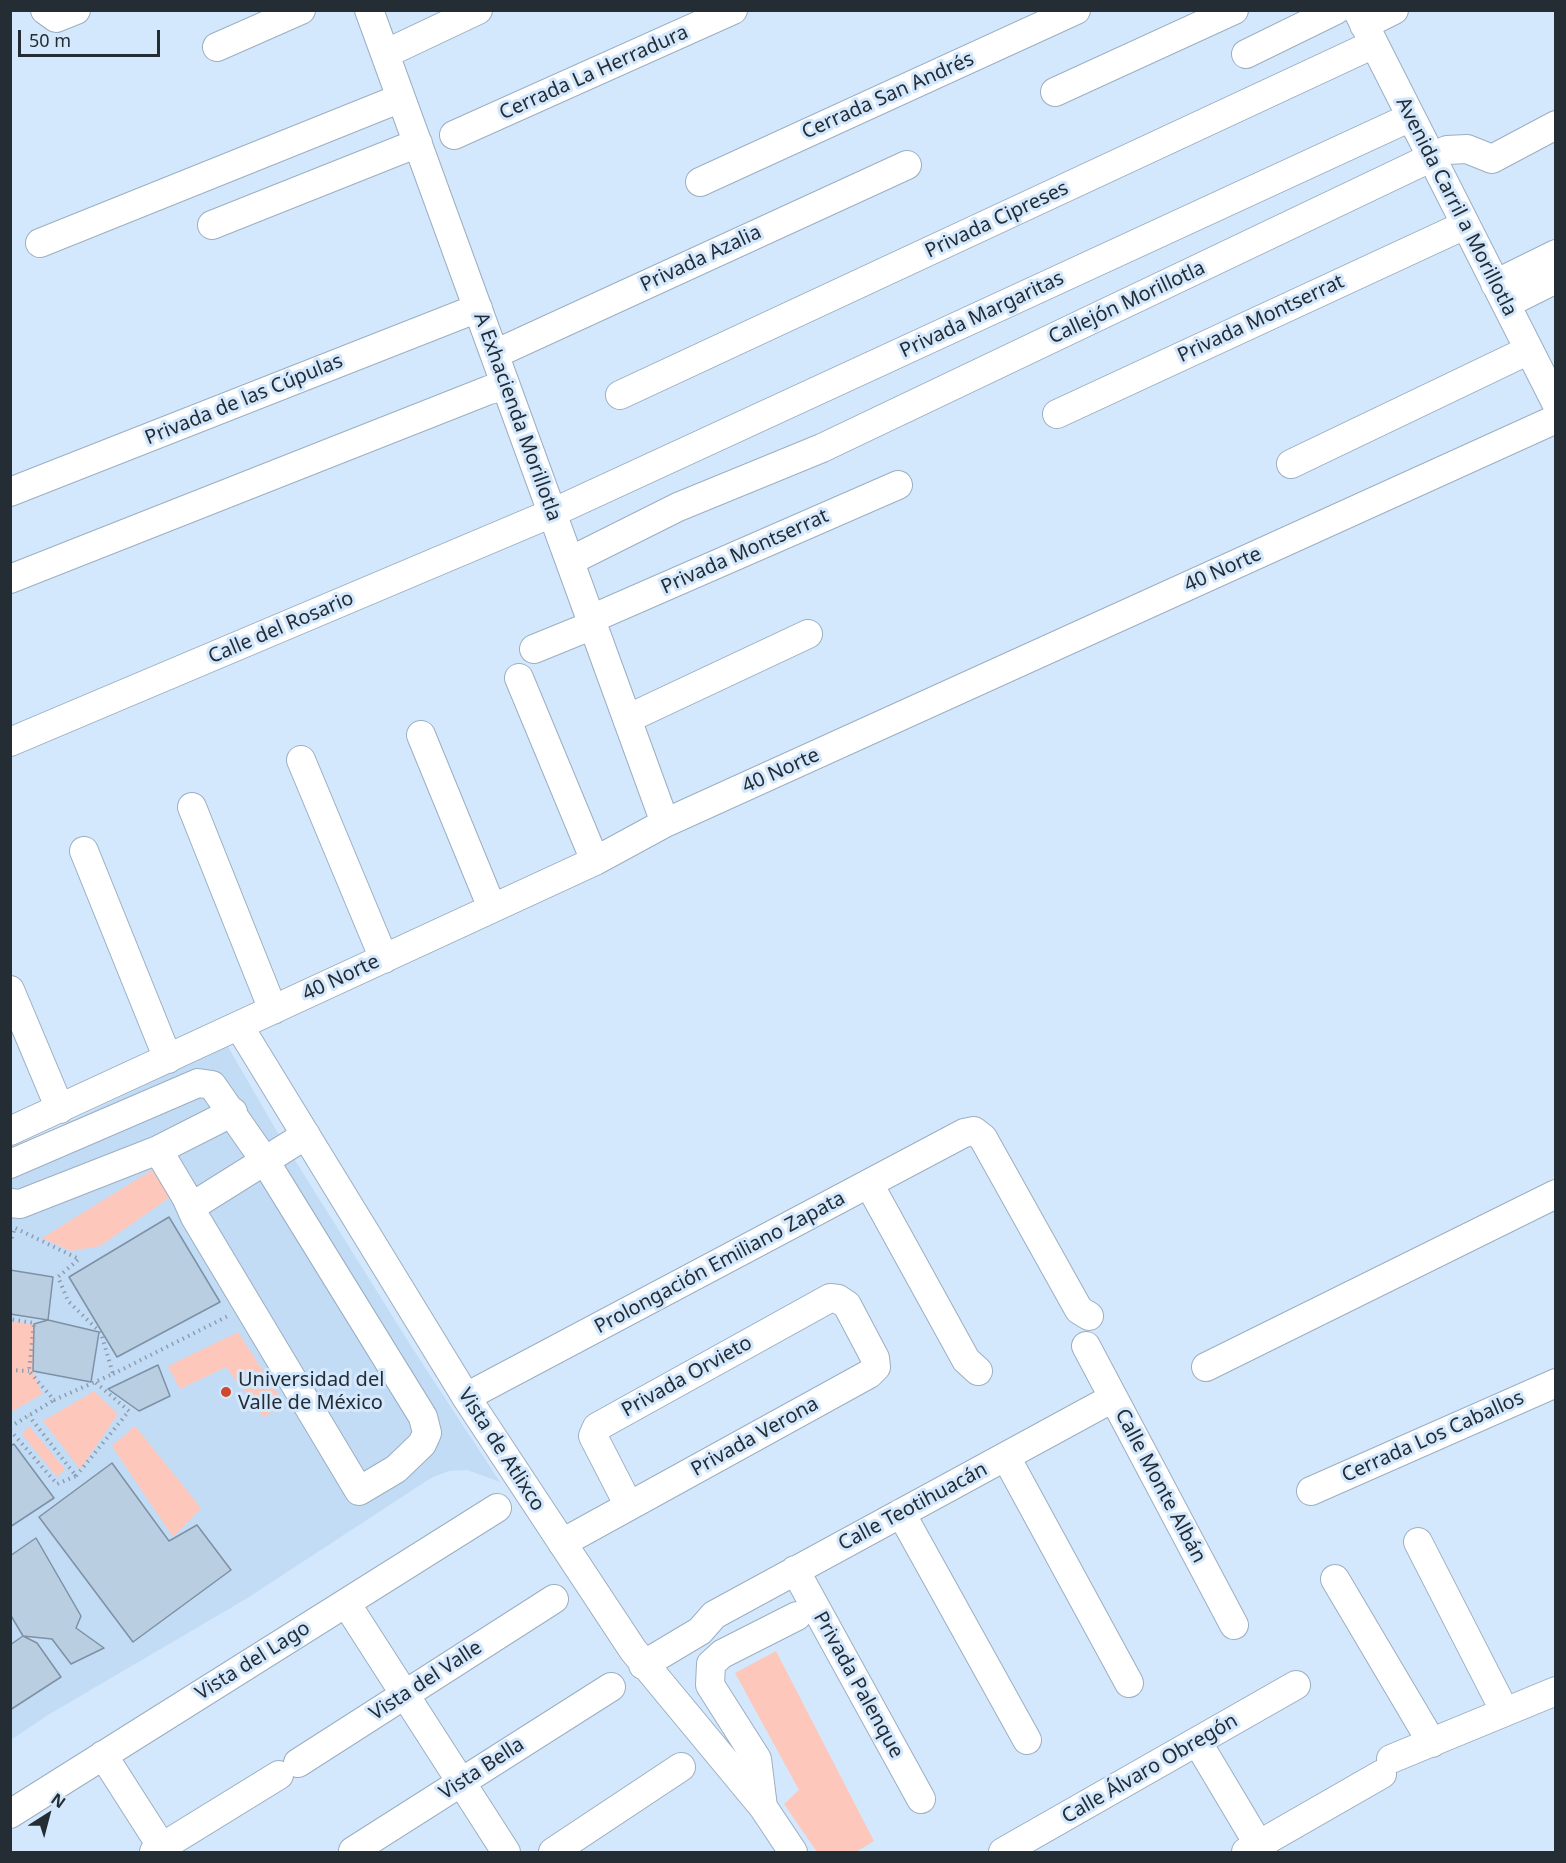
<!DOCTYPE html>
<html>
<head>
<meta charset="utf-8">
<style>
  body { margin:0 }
  #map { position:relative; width:1566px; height:1863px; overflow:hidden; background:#d4e8fd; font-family:"Noto Sans",sans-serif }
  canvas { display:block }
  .frame { position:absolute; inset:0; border:12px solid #242c34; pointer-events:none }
  .north { position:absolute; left:18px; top:1785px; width:60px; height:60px; -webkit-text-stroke:4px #d4e8fd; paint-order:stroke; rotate:36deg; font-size:16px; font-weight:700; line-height:24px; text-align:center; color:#242c34 }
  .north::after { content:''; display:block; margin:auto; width:21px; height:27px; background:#242c34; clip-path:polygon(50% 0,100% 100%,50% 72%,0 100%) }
  .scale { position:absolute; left:18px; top:30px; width:142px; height:27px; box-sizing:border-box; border:3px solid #242c34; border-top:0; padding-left:8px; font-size:18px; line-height:21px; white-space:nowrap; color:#242c34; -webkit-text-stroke:4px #d4e8fd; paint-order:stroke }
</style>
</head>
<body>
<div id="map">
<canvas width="1566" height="1863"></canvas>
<div class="frame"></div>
<div class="north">N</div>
<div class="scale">50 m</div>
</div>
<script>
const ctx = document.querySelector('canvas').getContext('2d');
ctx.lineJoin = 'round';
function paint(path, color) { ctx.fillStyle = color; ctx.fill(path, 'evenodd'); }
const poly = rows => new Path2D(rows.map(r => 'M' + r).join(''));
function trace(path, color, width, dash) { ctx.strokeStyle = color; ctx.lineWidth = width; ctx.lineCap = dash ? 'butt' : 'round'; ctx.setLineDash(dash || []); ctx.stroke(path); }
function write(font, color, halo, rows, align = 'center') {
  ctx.font = font + ' "Noto Sans",sans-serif'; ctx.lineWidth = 6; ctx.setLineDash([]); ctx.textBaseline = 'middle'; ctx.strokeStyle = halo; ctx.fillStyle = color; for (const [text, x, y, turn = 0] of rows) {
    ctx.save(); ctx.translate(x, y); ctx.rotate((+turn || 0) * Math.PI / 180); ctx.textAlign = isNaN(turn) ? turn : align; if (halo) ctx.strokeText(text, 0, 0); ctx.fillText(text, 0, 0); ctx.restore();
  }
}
const built = poly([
  [227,1045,275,1128,413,1349,500,1482,467,1470,449,1471,431,1478,246,1599,48,1715,11,1740,11,1150]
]);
const green = poly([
  [152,1170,165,1175,176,1193,100,1246,71,1251,42,1238],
  [11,1321,34,1324,33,1371,42,1394,11,1412],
  [238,1332,283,1402,264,1418,226,1367,180,1389,168,1366],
  [94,1391,118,1414,80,1469,43,1421],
  [29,1426,65,1469,57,1477,22,1434],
  [135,1426,201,1508,173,1537,112,1446],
  [776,1651,874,1841,856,1852,817,1852,784,1804,799,1790,735,1673]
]);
const building = poly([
  [169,1217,220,1302,117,1357,69,1277,169,1217],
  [10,1270,53,1277,48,1320,10,1314,10,1270],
  [48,1320,99,1332,91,1382,33,1371,34,1324,48,1320],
  [158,1365,170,1396,139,1411,108,1389,158,1365],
  [14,1444,54,1498,10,1527,10,1446,14,1444],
  [112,1463,169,1541,197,1525,231,1570,133,1642,39,1517,112,1463],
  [36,1538,81,1616,76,1628,104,1648,71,1664,52,1639,23,1636,10,1614,10,1556,36,1538],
  [23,1636,37,1643,61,1677,10,1710,10,1645,23,1636]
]);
const path = poly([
  [10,1230,15,1228,79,1259,58,1277,68,1301,101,1333,113,1374,54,1400,29,1371,34,1323,10,1319],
  [10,1244,15,1227],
  [10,1370,29,1371],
  [113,1374,230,1315],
  [10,1427,54,1400],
  [10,1430,57,1484,76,1476,29,1416],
  [76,1476,129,1411,95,1382]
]);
const minor = poly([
  [45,10,56,18,76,10],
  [369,10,665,823],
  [1357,10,1556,403],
  [1364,25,1394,10],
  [217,47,301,10],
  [385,54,478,10],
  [1246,54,1336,10],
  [1055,92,1234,10],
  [454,135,733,10],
  [700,182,1076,10],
  [212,225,418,143],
  [40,243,401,98],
  [1495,284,1556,254],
  [1506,304,1556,279],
  [495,354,907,165],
  [620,395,1374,44],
  [1057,414,1465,225],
  [1291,464,1529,350],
  [10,492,478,308],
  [570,561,678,507,822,448,1447,150,1467,149,1492,159,1556,125],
  [10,579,489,390,506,386],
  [591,619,898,485],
  [534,649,593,625],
  [519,678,595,861],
  [627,719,808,634],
  [421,735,492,908],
  [10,742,552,513,1411,117],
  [301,760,384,959],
  [192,807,273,1010],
  [84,851,168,1059],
  [10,990,60,1109],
  [239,1026,466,1397,633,1650,763,1807,793,1852],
  [10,1131,595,861,665,823,1556,419],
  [10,1164,198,1083,212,1085,265,1161,423,1417,427,1433,422,1444,396,1469,359,1491,195,1217,186,1197,158,1150],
  [869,1184,966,1360,978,1371],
  [10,1203,20,1204,158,1150,233,1112],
  [191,1207,306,1135],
  [1086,1346,1234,1625],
  [1206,1367,1556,1194],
  [466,1397,964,1133,974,1131,983,1138,1079,1310,1089,1316],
  [1006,1457,1129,1683],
  [1311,1491,1556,1383],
  [901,1513,1027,1740],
  [1418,1542,1505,1712],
  [562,1543,869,1374,876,1367,875,1358,847,1305,838,1299,830,1298,597,1427,593,1436,629,1506],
  [795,1570,921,1799],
  [1335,1579,1432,1743],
  [346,1603,506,1852],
  [643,1665,700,1631,714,1615,1113,1398],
  [1198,1743,1263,1852],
  [103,1755,165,1852],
  [1391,1759,1556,1691],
  [298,1763,554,1599],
  [763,1807,757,1759,710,1685,711,1664,722,1654,797,1616],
  [10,1814,497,1508],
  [353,1851,611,1687],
  [154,1852,279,1775],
  [553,1852,681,1767],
  [1003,1852,1296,1685],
  [1246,1852,1382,1774]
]);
const markers = [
  [226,1392,6,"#d2462d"]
];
const streetNames = [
  ["Cerrada La Herradura",594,73,-24],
  ["Cerrada San Andrés",888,96,-24],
  ["Avenida Carril a Morillotla",1456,207,63],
  ["Privada Cipreses",997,220,-25],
  ["Privada Azalia",701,259,-25],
  ["Callejón Morillotla",1127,303,-25],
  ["Privada Margaritas",982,315,-25],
  ["Privada Montserrat",1261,319,-25],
  ["Privada de las Cúpulas",244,400,-22],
  ["A Exhacienda Morillotla",517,417,70],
  ["Privada Montserrat",745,552,-24],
  ["40 Norte",1223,570,-24],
  ["Calle del Rosario",281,628,-23],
  ["40 Norte",781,771,-24],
  ["40 Norte",341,978,-25],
  ["Prolongación Emiliano Zapata",720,1263,-28],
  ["Privada Orvieto",687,1377,-29],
  ["Privada Verona",755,1437,-29],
  ["Cerrada Los Caballos",1433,1437,-24],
  ["Vista de Atlixco",501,1450,57],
  ["Calle Monte Albán",1160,1486,62],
  ["Calle Teotihuacán",913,1507,-28],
  ["Vista del Lago",253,1661,-32],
  ["Vista del Valle",426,1681,-33],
  ["Privada Palenque",858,1685,61],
  ["Vista Bella",482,1769,-33],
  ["Calle Álvaro Obregón",1150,1769,-30]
];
const poiNames = [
  ["Universidad del",238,1380],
  ["Valle de México",238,1403]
];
paint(built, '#c3dcf6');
paint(green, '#fec7bb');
paint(building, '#bacee2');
trace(building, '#7e91a4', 1.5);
trace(minor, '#9baec2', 30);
trace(path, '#8e9dad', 4, [1.5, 4.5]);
trace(minor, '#fff', 28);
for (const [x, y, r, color] of markers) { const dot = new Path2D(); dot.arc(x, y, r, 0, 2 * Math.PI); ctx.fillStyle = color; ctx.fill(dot); trace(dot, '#d4e8fd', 2); }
write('20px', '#242c34', '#d4e8fd', streetNames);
write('20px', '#242c34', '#d4e8fd', poiNames, 'left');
</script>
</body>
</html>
